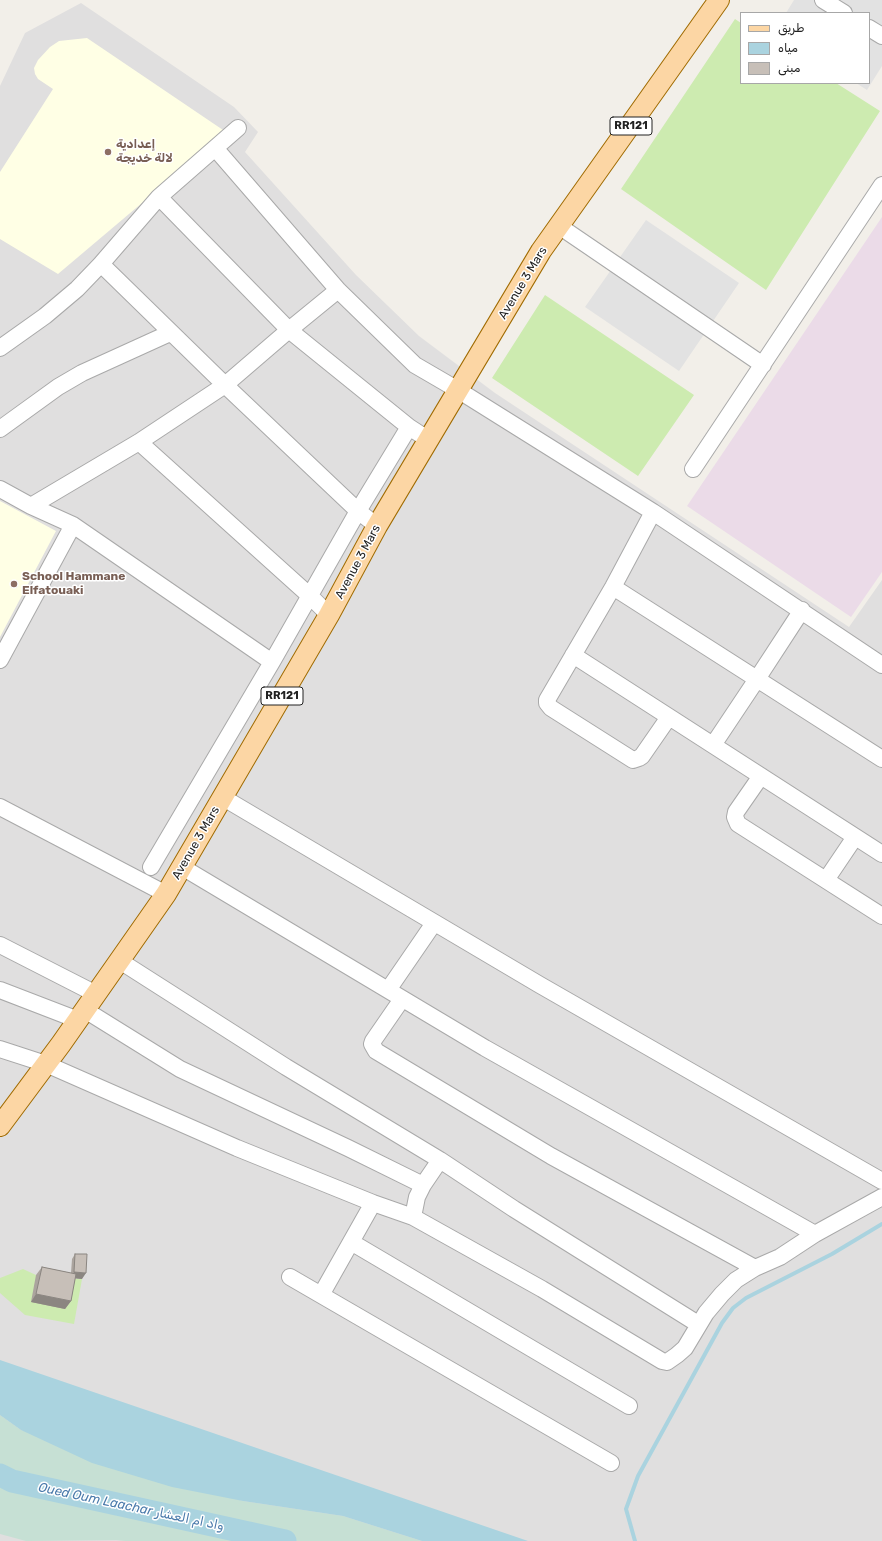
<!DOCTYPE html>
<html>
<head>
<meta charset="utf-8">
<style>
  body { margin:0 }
  #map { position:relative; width:882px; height:1541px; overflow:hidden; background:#f2efe9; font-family:Rubik,"Noto Naskh Arabic",sans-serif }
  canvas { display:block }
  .legend { position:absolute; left:740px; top:12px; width:130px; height:72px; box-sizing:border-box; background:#fff; border:1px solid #a7a7a7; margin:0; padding:5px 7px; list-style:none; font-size:12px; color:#222 }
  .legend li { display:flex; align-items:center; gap:8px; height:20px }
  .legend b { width:20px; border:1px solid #a7a7a7 }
</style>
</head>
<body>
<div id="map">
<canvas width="882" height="1541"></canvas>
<ul class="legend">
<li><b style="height:5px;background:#fcd6a4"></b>طريق</li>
<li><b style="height:11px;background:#aad3df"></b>مياه</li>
<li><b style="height:11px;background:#c7bfb8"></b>مبنى</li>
</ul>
</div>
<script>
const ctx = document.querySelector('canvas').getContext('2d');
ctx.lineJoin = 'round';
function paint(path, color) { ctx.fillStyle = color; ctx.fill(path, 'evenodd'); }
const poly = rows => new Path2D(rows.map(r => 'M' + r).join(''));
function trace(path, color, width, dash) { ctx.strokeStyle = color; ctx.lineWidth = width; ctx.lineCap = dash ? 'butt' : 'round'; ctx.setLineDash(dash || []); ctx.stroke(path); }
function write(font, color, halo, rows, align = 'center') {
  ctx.font = font + ' Rubik,"Noto Naskh Arabic",sans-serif'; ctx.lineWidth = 3; ctx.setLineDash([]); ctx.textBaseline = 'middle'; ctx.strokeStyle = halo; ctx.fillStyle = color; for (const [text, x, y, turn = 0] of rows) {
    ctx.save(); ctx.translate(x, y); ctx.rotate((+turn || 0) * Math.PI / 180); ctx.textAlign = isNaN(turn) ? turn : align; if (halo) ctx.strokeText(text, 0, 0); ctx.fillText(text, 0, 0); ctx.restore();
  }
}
const residential = poly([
  [81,3,234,107,258,132,245,152,356,275,419,336,495,393,849,627,882,580,882,1541,0,1541,0,86,25,33]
]);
const industrial = poly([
  [882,217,882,572,851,617,687,506]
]);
const education = poly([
  [87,38,226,132,58,274,0,239,0,172,53,89,38,79,35,74,34,68,38,60,50,47,59,41],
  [0,501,56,531,0,637]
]);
const grass = poly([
  [735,19,741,23,741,83,836,83,880,111,766,290,621,189],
  [545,295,694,395,638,476,492,378],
  [23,1269,36,1275,82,1279,74,1324,25,1315,0,1293,0,1278]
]);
const wetland = poly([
  [0,1415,21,1430,243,1501,343,1516,422,1541,125,1541,116,1540,26,1541,0,1534]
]);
const parking = poly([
  [794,0,882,0,882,66,867,90,856,83,869,83,869,13,786,13],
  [646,220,739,283,679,371,585,307]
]);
const water = poly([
  [0,1360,528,1541,422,1541,343,1516,243,1501,172,1487,92,1463,21,1430,0,1415]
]);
const stream = poly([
  [635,1541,626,1509,638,1476,722,1323,733,1308,746,1298,832,1254,882,1224]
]);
const river = poly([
  [0,1475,12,1481,285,1541]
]);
const minor = poly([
  [823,0,844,13],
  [869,28,882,36],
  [215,148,338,290,415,365,458,390,653,512,882,665],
  [559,226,763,365],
  [101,264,225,385,358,511,377,526],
  [338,290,289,330,409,427,429,440],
  [0,348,45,316,77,289,101,264,159,197,238,128],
  [0,429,58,387,82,373,170,333],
  [139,442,310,596,329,615],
  [693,469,882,185],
  [0,489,31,506,73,525,272,662],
  [31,506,139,442,225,385,289,330,159,197],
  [653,512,613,587,547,700,547,703,551,708,633,760,639,758,642,756,669,717],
  [613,587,882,759],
  [573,655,882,854],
  [0,660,73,525],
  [713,745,757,679,802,610],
  [761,776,736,812,735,817,738,824,882,916],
  [222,797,540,985,882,1181],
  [0,807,166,894],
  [151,867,272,662,358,511,409,427],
  [182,867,485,1048,815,1234],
  [826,880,855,837],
  [0,945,96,994],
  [120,961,286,1067,440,1160,514,1209,698,1324],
  [0,990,78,1020],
  [388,990,434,923],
  [402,999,373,1041,372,1044,376,1051,551,1156,755,1268],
  [85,1010,180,1069,348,1148,423,1185],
  [0,1049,46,1064,237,1148,373,1203,413,1217,542,1289,662,1361,667,1362,677,1355,685,1348,706,1313,722,1294,736,1280,755,1268,780,1257,815,1234,882,1197],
  [413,1217,417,1197,423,1185,440,1160],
  [351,1242,629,1406],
  [290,1277,611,1463],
  [321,1295,373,1203]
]);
const major = poly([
  [0,1126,61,1044,166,894,329,615,377,526,541,251,719,0]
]);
const wall = poly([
  [75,1254,82,1279,75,1278,71,1301,65,1309,31,1302,36,1275,42,1267,71,1273,72,1259]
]);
const shadedWall = poly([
  [74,1272,86,1273,82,1279,71,1278],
  [36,1294,71,1301,65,1309,31,1302]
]);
const building = poly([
  [75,1254,87,1254,86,1273,74,1272,75,1254],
  [42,1267,76,1274,71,1301,36,1294,42,1267]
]);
const markers = [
  [108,152,4,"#8d6e63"],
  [14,584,4,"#8d6e63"]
];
const shields = [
  [631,126,42],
  [282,696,42]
];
const shieldNames = [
  ["RR121",631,126],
  ["RR121",282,696]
];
const educationNames = [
  ["إعدادية",116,145],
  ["لالة خديجة",116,159],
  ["School Hammane",22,577],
  ["Elfatouaki",22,591]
];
const streetNames = [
  ["Avenue 3 Mars",523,283,-59],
  ["Avenue 3 Mars",358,562,-62],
  ["Avenue 3 Mars",196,843,-60]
];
const waterNames = [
  ["Oued Oum Laachar واد ام العشار",131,1507,12]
];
paint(residential, '#e0dfdf');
paint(industrial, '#ebdbe8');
paint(education, '#ffffe5');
paint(grass, '#cdebb0');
paint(wetland, '#c6e0d4');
paint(parking, '#e2e2e2');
paint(water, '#aad3df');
trace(stream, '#aad3df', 4);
trace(river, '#aad3df', 23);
trace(minor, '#a9a9a9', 18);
trace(major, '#a06b00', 22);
trace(minor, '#fff', 16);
trace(major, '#fcd6a4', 20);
paint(wall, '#aba49e');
paint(shadedWall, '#8b8681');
paint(building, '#c7bfb8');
trace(building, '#8b8681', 1);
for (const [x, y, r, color] of markers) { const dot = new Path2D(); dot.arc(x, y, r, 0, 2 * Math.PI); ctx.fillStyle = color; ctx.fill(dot); trace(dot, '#fff', 1.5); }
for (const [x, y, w] of shields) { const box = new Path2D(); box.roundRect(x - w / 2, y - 9, w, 18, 3); ctx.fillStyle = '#fff'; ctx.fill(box); trace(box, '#222', 1); }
write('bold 11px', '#222', null, shieldNames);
write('bold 12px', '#785e54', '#fff', educationNames, 'left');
write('12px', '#222', '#fff', streetNames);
write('italic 13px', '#4a7aab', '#fff', waterNames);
</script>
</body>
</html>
